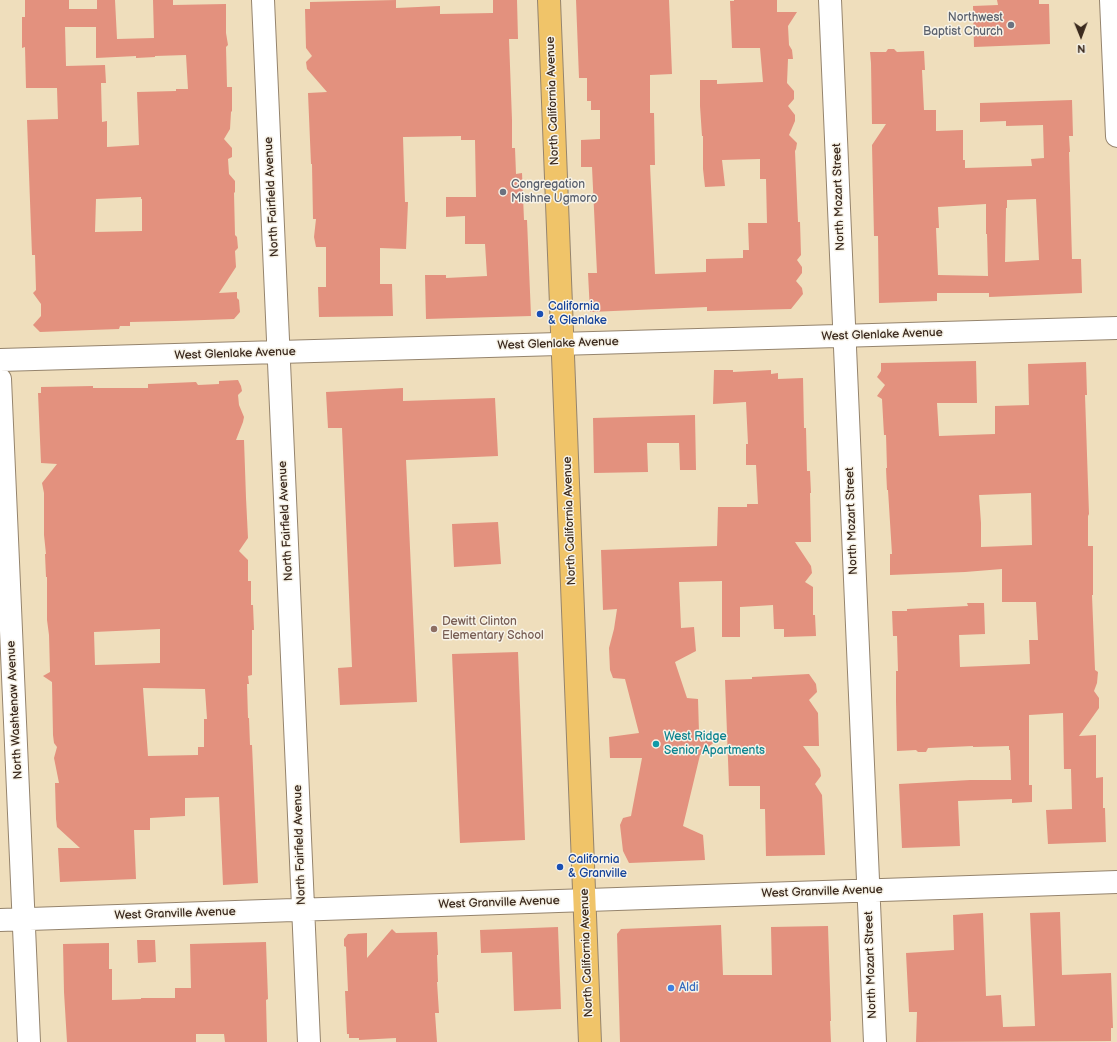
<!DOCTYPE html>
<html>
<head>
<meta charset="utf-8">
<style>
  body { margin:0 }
  #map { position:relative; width:1117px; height:1042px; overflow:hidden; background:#efdebc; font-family:"Balsamiq Sans",sans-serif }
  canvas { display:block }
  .north { position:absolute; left:1061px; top:16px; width:40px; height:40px; -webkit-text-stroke:3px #f7f3e8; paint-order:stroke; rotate:179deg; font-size:11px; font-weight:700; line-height:16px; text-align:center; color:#3b2a1e }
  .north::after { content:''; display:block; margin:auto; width:14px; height:18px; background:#3b2a1e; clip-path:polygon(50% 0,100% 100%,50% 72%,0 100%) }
</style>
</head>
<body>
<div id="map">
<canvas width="1117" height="1042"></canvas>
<div class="north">N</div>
</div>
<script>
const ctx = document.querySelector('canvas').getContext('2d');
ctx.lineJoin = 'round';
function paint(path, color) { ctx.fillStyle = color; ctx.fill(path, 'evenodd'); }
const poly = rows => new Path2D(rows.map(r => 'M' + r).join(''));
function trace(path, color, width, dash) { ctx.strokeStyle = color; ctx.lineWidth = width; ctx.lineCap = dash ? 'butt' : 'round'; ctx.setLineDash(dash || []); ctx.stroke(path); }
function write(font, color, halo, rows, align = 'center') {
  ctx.font = font + ' "Balsamiq Sans",sans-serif'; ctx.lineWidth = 3; ctx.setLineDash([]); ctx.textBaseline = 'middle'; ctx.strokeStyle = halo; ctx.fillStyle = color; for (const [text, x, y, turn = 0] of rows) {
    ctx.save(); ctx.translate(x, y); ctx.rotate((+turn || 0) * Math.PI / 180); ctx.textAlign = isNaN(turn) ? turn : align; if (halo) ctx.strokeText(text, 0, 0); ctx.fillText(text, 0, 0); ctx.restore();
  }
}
const building = poly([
  [25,0,69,0,69,9,97,9,97,0,115,0,117,39,154,38,153,0,173,0,173,5,226,4,226,33,228,45,226,47,227,87,232,87,232,111,231,112,230,129,224,139,232,148,232,157,228,159,229,174,235,181,235,192,234,193,235,235,237,237,238,248,235,251,236,267,219,293,237,292,237,298,239,300,240,312,234,319,175,321,130,322,130,326,120,326,119,329,91,330,40,332,33,325,41,316,41,304,33,293,36,290,35,255,32,255,27,120,58,119,57,88,26,88,25,47,22,48,22,17,25,17],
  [65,27,96,27,96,58,136,56,136,58,155,57,155,56,186,55,188,89,176,89,176,91,137,92,139,145,107,147,107,121,102,122,101,83,106,83,105,65,66,66],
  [141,197,141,199,142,199,142,231,95,232,96,199],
  [396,0,396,8,440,6,440,14,493,13,493,0,517,0,518,39,509,39,512,120,512,148,515,148,516,174,522,173,524,220,527,220,531,316,426,319,425,275,446,275,446,278,487,276,485,244,465,244,465,216,446,217,446,197,476,197,475,140,461,140,461,136,403,137,405,202,408,202,406,249,380,248,380,284,392,284,393,316,319,317,318,287,326,287,326,247,316,247,314,237,316,219,313,219,312,164,311,164,308,93,327,92,307,69,306,62,312,56,306,48,305,9,310,9,310,2],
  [576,0,669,0,672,74,650,75,650,113,654,113,655,165,650,165,655,274,706,272,706,259,743,258,743,250,749,250,748,223,767,223,766,179,760,179,760,159,722,160,725,186,705,187,703,169,703,136,702,136,700,106,700,80,717,80,717,84,763,82,760,48,732,48,730,1,734,1,734,0,777,0,777,12,797,12,788,26,789,45,792,50,793,59,788,59,787,83,794,91,794,99,788,106,795,115,795,121,789,135,797,143,796,149,795,151,798,222,800,222,801,255,797,260,802,267,802,273,796,281,802,288,803,294,791,309,707,311,707,307,590,312,588,273,597,273,592,167,581,167,581,140,600,139,600,110,591,110,591,101,587,101,587,78,579,78],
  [997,0,1039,0,1039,4,1049,4,1050,44,974,47,973,6,998,5],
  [888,49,894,49,897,52,924,51,925,70,922,70,924,110,936,110,936,131,963,130,963,160,965,160,965,168,1032,166,1031,159,1044,158,1043,125,1006,126,1006,121,980,122,980,103,1072,100,1073,136,1069,136,1070,152,1069,152,1072,259,1081,259,1082,293,989,297,989,293,937,293,937,301,879,303,878,236,874,236,872,145,886,124,872,124,871,63,870,52,886,52],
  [1036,199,1039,260,1005,262,1006,208,1007,208,1007,200],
  [986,204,986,234,987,234,988,276,938,275,936,228,939,228,938,207],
  [976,361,977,403,937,403,939,436,995,434,995,406,1029,405,1028,364,1086,362,1087,395,1085,395,1089,514,1088,516,1088,546,1093,546,1093,595,1092,595,1095,670,1098,672,1097,683,1094,691,1099,698,1099,708,1079,736,1096,735,1096,778,1103,777,1103,808,1105,808,1106,842,1048,844,1046,810,1072,809,1071,769,1064,769,1063,713,1029,715,1029,785,1032,785,1032,802,1012,803,1012,799,958,801,960,846,902,848,899,784,970,780,1011,780,1010,750,1009,750,1009,746,973,747,973,746,928,748,926,752,918,752,916,750,897,751,896,701,896,671,898,671,897,636,893,636,892,611,907,611,907,609,968,606,967,603,984,603,985,634,959,635,960,667,1030,664,1029,640,1038,640,1036,602,1002,602,1002,569,965,572,890,575,890,554,892,554,888,490,887,490,886,468,887,468,886,435,884,435,882,399,877,396,885,385,877,377,881,371,881,363],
  [1031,493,1032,545,981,547,981,523,979,495],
  [714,370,733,370,733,372,771,370,771,374,778,373,778,379,803,378,804,428,806,428,807,471,810,471,811,493,810,493,811,542,795,542,811,566,812,573,805,582,813,587,813,615,815,615,816,636,784,637,784,629,774,629,773,605,740,607,740,637,722,637,722,581,679,582,681,628,694,627,696,651,675,662,687,698,698,699,699,732,723,734,700,755,683,826,703,835,705,860,629,863,623,851,620,825,623,818,631,816,642,758,610,758,609,737,639,733,625,679,613,678,610,670,609,648,614,629,617,609,603,610,601,550,717,546,718,507,747,507,747,504,758,504,756,465,746,465,746,444,748,444,746,402,713,404],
  [238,380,241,386,242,391,238,395,239,405,244,417,243,422,236,440,244,440,246,498,248,538,239,551,248,560,248,581,251,581,251,605,253,605,254,630,252,630,252,675,248,676,249,684,247,684,248,718,249,718,250,745,252,745,258,883,223,885,219,797,185,798,185,816,150,818,150,830,134,830,136,879,60,882,58,848,80,848,57,827,56,819,55,783,59,783,54,758,57,747,54,743,53,735,52,682,43,676,50,672,49,635,47,620,47,577,46,577,45,554,46,554,44,535,44,493,42,483,57,464,41,463,38,393,41,393,41,387,93,386,93,388,148,388,148,384,196,382,198,385,219,384,219,381],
  [160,629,160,663,95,665,94,632],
  [143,688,205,689,207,719,204,719,204,747,198,747,198,755,148,756],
  [403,388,403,401,495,398,498,456,406,460,417,702,340,705,338,668,352,667,342,428,328,428,326,392],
  [695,415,696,470,680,470,679,443,647,443,648,472,594,473,593,418],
  [498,522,501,564,454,567,452,524],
  [518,652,525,840,460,843,452,654],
  [809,674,816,684,817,692,809,700,818,713,819,746,803,746,820,769,821,776,815,784,822,795,825,855,766,856,765,809,760,809,760,786,729,786,725,680,752,679,752,677],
  [1060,912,1062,975,1111,973,1113,1028,1111,1028,1111,1041,916,1042,917,1012,909,1012,906,953,954,950,953,915,983,913,986,996,1001,995,1003,1027,1035,1026,1030,913],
  [721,925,723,975,772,975,771,927,828,926,831,1021,830,1021,831,1042,620,1042,617,934,621,929],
  [558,927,561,1009,514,1011,512,952,481,953,480,930],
  [392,929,396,933,437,932,438,955,437,955,438,982,437,982,439,1013,435,1013,437,1042,396,1042,396,1038,359,1040,359,1038,349,1038,349,1034,347,1034,345,991,348,991,346,947,344,946,344,939,348,934,367,933,367,958],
  [137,940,155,940,156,962,138,963],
  [266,942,268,999,266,1000,267,1042,225,1042,224,1034,196,1034,196,1042,67,1042,64,992,63,944,109,943,109,969,112,969,112,1000,141,999,141,998,175,998,175,988,191,988,190,944]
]);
const minor = poly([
  [263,0,309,1042],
  [830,0,875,1042],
  [1111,0,1117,136],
  [0,360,1117,328],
  [0,379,29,1042],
  [0,920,1117,882]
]);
const major = poly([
  [549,0,590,1042]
]);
const markers = [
  [1011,25,4,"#6b7280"],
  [503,192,4,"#6b7280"],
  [540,314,4,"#1a4fb4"],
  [434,629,4,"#8d6e63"],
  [656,744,4,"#0f9aa8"],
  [560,867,4,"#1a4fb4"],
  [671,988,4,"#3f7fe0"]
];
const worshipNames = [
  ["Northwest",1003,18],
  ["Baptist Church",1003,32],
  ["Congregation",511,185,"left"],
  ["Mishne Ugmoro",511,199,"left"]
];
const streetNames = [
  ["North California Avenue",553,101,-92],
  ["North Fairfield Avenue",272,197,-93],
  ["North Mozart Street",839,197,-92],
  ["West Glenlake Avenue",882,335,-2],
  ["West Glenlake Avenue",558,344,-2],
  ["West Glenlake Avenue",235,354,-2],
  ["North Fairfield Avenue",286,521,-93],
  ["North California Avenue",570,521,-92],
  ["North Mozart Street",852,521,-92],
  ["North Washtenaw Avenue",15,710,-93],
  ["North Fairfield Avenue",300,845,-92],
  ["West Granville Avenue",822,892,-2],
  ["West Granville Avenue",499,903,-2],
  ["West Granville Avenue",175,914,-2],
  ["North California Avenue",587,953,-92],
  ["North Mozart Street",871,965,-92]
];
const transitNames = [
  ["California",548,307],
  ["& Glenlake",548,321],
  ["California",568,860],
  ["& Granville",568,874]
];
const educationNames = [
  ["Dewitt Clinton",442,622],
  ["Elementary School",442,636]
];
const cultureNames = [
  ["West Ridge",664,737],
  ["Senior Apartments",664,751]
];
const shopNames = [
  ["Aldi",679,988]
];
paint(building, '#e3917e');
trace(minor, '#95846d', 24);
trace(major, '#95846d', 24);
trace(minor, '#fff', 22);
trace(major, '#f0c469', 22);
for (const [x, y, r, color] of markers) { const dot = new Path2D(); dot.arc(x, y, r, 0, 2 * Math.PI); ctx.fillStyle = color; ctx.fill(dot); trace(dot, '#f7f3e8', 1.5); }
write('12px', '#5b616d', '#f7f3e8', worshipNames, 'right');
write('12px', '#3b2a1e', '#f7f3e8', streetNames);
write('12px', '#164399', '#f7f3e8', transitNames, 'left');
write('12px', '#785e54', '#f7f3e8', educationNames, 'left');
write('12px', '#0d838f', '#f7f3e8', cultureNames, 'left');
write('12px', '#366cbe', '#f7f3e8', shopNames, 'left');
</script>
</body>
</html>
